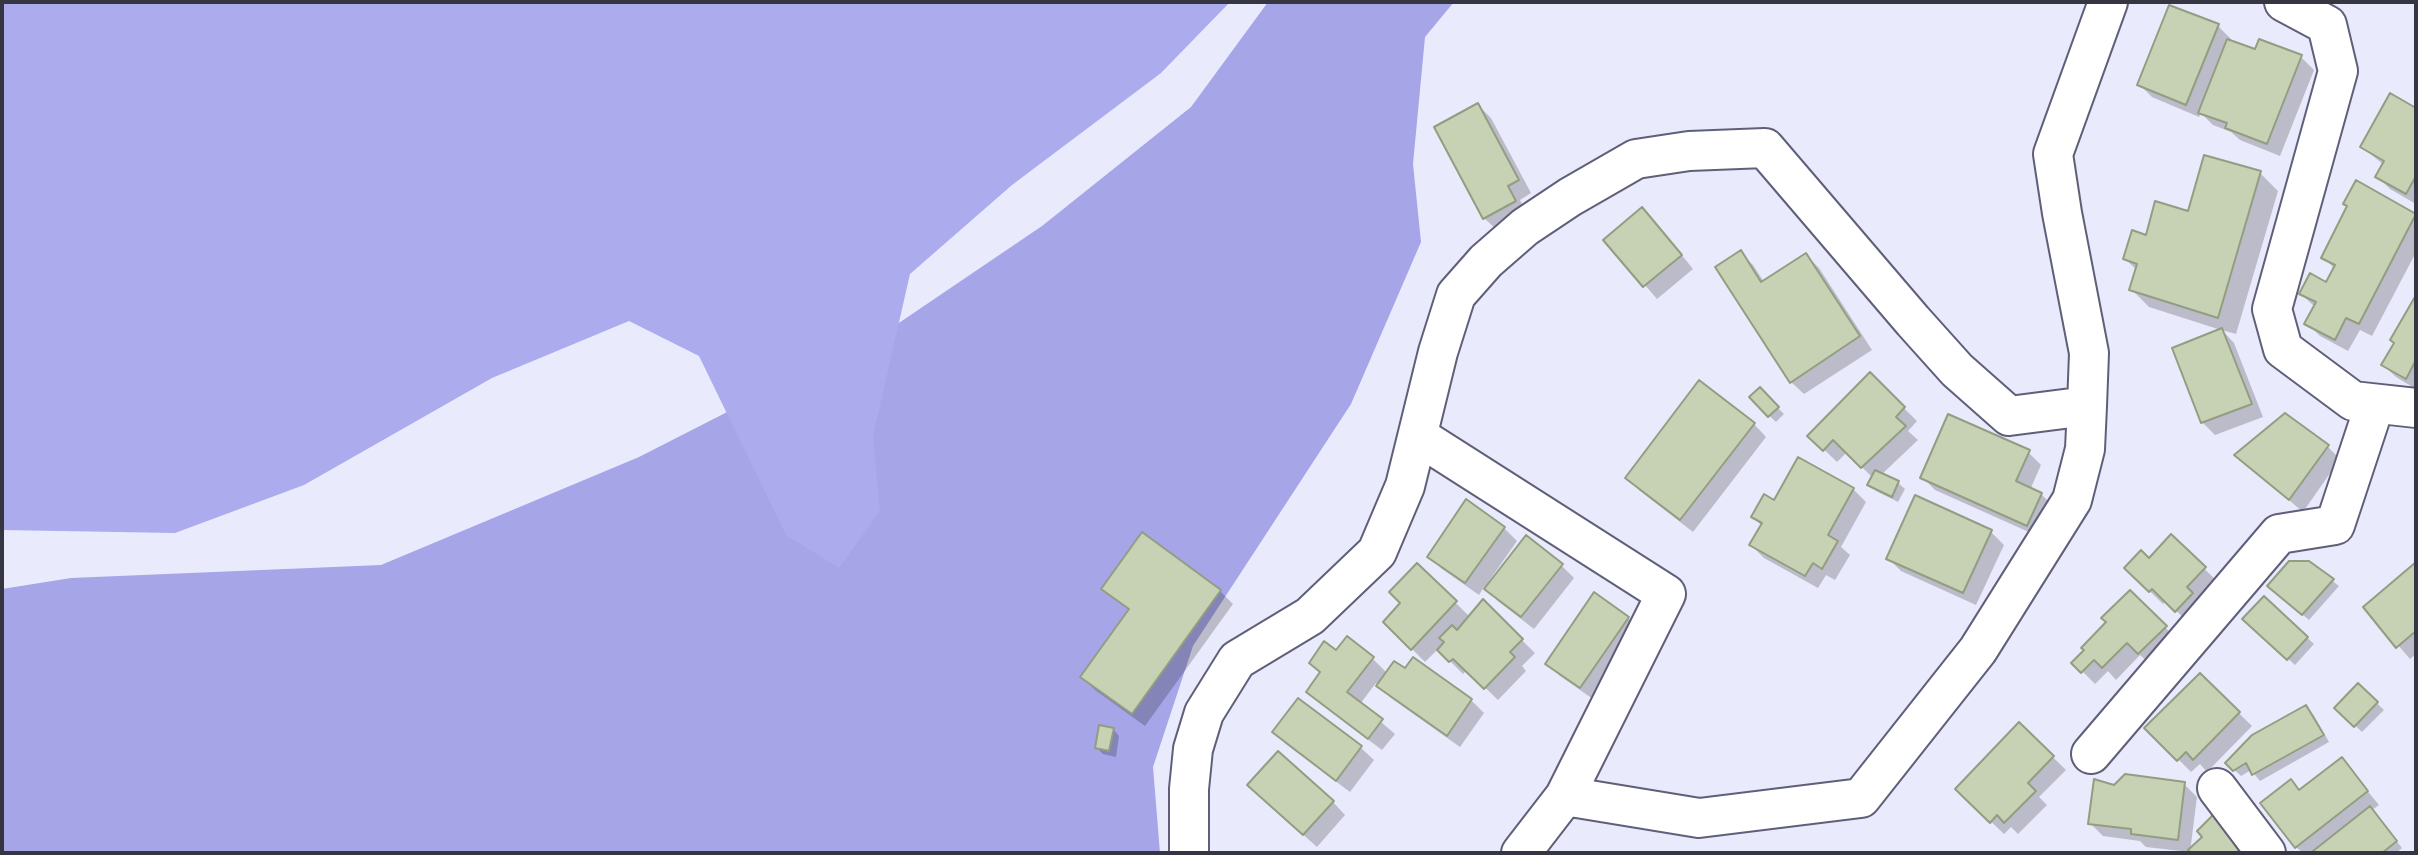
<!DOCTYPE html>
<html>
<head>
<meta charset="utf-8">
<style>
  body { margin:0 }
  #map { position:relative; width:2418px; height:855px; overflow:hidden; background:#eaeafd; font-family:"Roboto Condensed",sans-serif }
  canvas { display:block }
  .frame { position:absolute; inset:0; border:4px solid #363642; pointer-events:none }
</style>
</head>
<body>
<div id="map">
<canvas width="2418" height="855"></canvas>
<div class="frame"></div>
</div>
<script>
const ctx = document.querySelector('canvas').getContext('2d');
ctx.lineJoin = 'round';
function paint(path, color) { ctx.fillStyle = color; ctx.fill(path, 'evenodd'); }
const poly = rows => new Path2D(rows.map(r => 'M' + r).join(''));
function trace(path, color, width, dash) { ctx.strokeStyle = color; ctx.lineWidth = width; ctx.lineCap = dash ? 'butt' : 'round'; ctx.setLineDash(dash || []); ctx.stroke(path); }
const forest = poly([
  [1268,2,1454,2,1425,37,1413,164,1421,242,1351,404,1193,646,1153,767,1160,853,2,853,2,589,71,578,381,565,639,457,890,329,1042,226,1191,107]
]);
const water = poly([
  [2,2,1230,2,1161,73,1012,185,910,274,873,436,880,511,839,568,786,535,699,356,629,321,492,378,304,485,175,533,2,530]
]);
const shadow = poly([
  [2170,7,2218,26,2231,39,2230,42,2256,51,2301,57,2314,70,2280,156,2240,140,2231,132,2213,125,2201,113,2199,117,2152,97,2139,84],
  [2391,95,2416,110,2416,204,2390,189,2377,176,2384,165,2362,147],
  [1478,105,1491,118,1531,193,1520,200,1527,214,1497,230,1484,218],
  [2206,157,2260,173,2278,191,2236,334,2222,330,2234,343,2263,417,2215,435,2202,422,2221,330,2149,307,2131,289,2137,270,2125,259,2147,237,2190,213],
  [2356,183,2416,214,2416,258,2414,256,2372,336,2360,330,2348,351,2320,336,2307,323,2315,307,2301,294,2327,285,2335,269,2323,257,2349,208],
  [1655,222,1693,269,1657,299,1606,240],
  [1740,253,1753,265,1764,282,1806,255,1819,268,1872,350,1804,394,1791,382],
  [2416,298,2416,389,2396,377,2383,365,2396,343,2393,340],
  [1870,375,1917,421,1908,431,1918,440,1881,475,1898,483,1905,489,1898,502,1876,491,1869,485,1873,478,1847,452,1837,462,1810,436],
  [1760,390,1784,414,1776,422,1751,398],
  [1754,424,1766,437,1693,532,1640,491,1627,478],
  [2328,447,2340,459,2303,512,2236,455],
  [2028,452,2041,465,2030,490,2041,494,2054,507,2040,537,1935,490,1922,477],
  [1853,489,1866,502,1841,547,1850,555,1835,580,1826,575,1818,588,1764,558,1751,545,1762,526,1753,517],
  [1916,498,1991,532,2004,545,1976,605,1901,571,1888,558],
  [1504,528,1517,541,1489,581,1491,582,1561,565,1574,578,1534,629,1499,602,1484,587,1479,595,1442,569,1429,556],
  [1142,535,1220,591,1233,604,1145,726,1095,690,1082,677,1130,611,1103,589],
  [2171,537,2217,581,2189,623,2166,601,2163,604,2126,568,2149,560],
  [2309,563,2339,586,2309,620,2276,592],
  [1417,565,1470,617,1483,602,1535,653,1522,666,1526,671,1498,700,1467,670,1463,674,1438,649,1425,662,1385,622,1402,603],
  [2416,565,2416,654,2410,659,2365,607],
  [2130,593,2178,640,2152,666,2140,655,2116,680,2108,671,2095,684,2074,663],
  [2264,598,2314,644,2295,665,2245,619],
  [1628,618,1641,631,1593,699,1560,676,1547,663],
  [1336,652,1372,658,1387,673,1471,700,1484,713,1460,747,1391,698,1376,683,1360,704,1395,734,1382,750,1321,704,1308,692],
  [2200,675,2252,726,2207,772,2200,764,2191,772,2147,728],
  [2358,685,2384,710,2362,732,2337,708],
  [1298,700,1361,748,1374,760,1350,792,1287,745,1274,732],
  [2306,708,2313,714,2329,742,2260,781,2251,770,2241,776,2227,763],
  [2019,724,2066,770,2039,797,2047,805,2018,834,2011,827,2004,834,1957,789],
  [1113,729,1119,736,1116,757,1103,754,1097,748],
  [2341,759,2379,805,2372,810,2402,848,2396,853,2303,853,2296,847],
  [2184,784,2197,797,2190,852,2146,847,2140,841,2103,836,2090,823,2114,787],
  [1262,798,1333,802,1345,815,1317,847],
  [2213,818,2226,831,2242,853,2193,853,2191,850,2205,837]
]);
const building = poly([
  [2169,5,2219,24,2186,105,2137,85,2169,5],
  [2227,39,2255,49,2259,39,2302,55,2267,144,2225,128,2227,123,2198,113,2227,39],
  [2390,93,2416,108,2416,176,2406,194,2375,177,2384,161,2360,147,2390,93],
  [1478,103,1519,180,1508,186,1516,201,1483,219,1434,127,1478,103],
  [2204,155,2261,171,2218,318,2129,290,2137,264,2123,259,2132,230,2146,235,2155,201,2188,211,2204,155],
  [2356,180,2416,214,2359,324,2346,318,2335,340,2304,324,2316,302,2299,294,2310,273,2326,282,2335,265,2321,258,2347,206,2343,204,2356,180],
  [1642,207,1682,255,1643,287,1603,240,1642,207],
  [1741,250,1761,282,1806,253,1860,336,1790,383,1715,267,1741,250],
  [2416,295,2416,360,2406,379,2381,365,2394,343,2390,340,2416,295],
  [2222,328,2252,404,2201,423,2172,348,2222,328],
  [1870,372,1905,407,1896,417,1906,426,1861,468,1833,440,1823,451,1807,436,1870,372],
  [1699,380,1755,423,1680,520,1625,478,1699,380],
  [1760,387,1779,407,1768,417,1749,397,1760,387],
  [2285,413,2329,445,2289,500,2234,455,2285,413],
  [1948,414,2030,450,2016,481,2042,493,2027,526,1920,478,1948,414],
  [1798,457,1854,488,1828,535,1838,541,1822,569,1813,563,1805,576,1749,545,1762,523,1751,517,1764,494,1774,500,1798,457],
  [1875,470,1899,481,1892,497,1867,485,1875,470],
  [1915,495,1992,530,1963,593,1886,559,1915,495],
  [1466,499,1505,527,1465,583,1427,557,1466,499],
  [1142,532,1221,590,1132,714,1080,677,1129,609,1101,589,1142,532],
  [2171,534,2206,567,2187,587,2193,593,2175,612,2152,589,2149,592,2124,568,2141,550,2149,558,2171,534],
  [1526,535,1563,564,1521,617,1484,589,1526,535],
  [2289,561,2309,561,2334,579,2302,615,2267,586,2289,561],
  [2416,562,2416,631,2396,648,2363,607,2416,562],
  [1417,563,1457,601,1411,650,1383,622,1400,603,1389,592,1417,563],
  [2130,590,2167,626,2138,654,2127,643,2102,668,2094,660,2081,673,2071,663,2084,650,2081,648,2106,622,2101,618,2130,590],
  [1594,592,1629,617,1580,688,1545,664,1594,592],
  [2264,596,2308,637,2287,660,2242,619,2264,596],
  [1483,599,1523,639,1510,652,1515,657,1484,689,1453,659,1449,662,1437,650,1444,642,1439,638,1452,625,1457,630,1483,599],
  [1347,636,1374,657,1347,692,1383,719,1368,739,1306,692,1320,672,1309,663,1324,641,1336,650,1347,636],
  [1413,657,1472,699,1447,736,1376,686,1394,661,1405,668,1413,657],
  [2200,673,2240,712,2193,760,2186,752,2177,761,2144,728,2200,673],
  [2358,683,2378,702,2354,727,2334,708,2358,683],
  [1298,698,1362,746,1336,781,1272,732,1298,698],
  [2306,705,2324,735,2252,775,2246,763,2233,771,2225,763,2252,735,2306,705],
  [2019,722,2054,756,2028,783,2036,791,2004,823,1997,815,1990,823,1955,789,2019,722],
  [1099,725,1114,728,1109,751,1095,748,1099,725],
  [1278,751,1334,801,1303,835,1247,785,1278,751],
  [2342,757,2368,791,2295,848,2260,803,2291,779,2299,790,2342,757],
  [2125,774,2185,782,2178,840,2131,834,2131,829,2088,824,2094,779,2114,785,2125,774],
  [2370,806,2397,841,2382,853,2315,853,2313,851,2370,806],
  [2213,815,2234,843,2240,853,2191,853,2188,850,2202,837,2197,831,2213,815]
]);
const street = poly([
  [2284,2,2327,25,2338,71,2272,309,2283,349,2353,401,2416,408],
  [1418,436,1666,594,1565,796],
  [2091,754,2279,534,2335,525,2375,404],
  [2217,788,2266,853],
  [1189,853,1189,789,1193,749,1204,713,1237,660,1310,616,1377,552,1405,486,1438,352,1456,295,1486,261,1525,227,1570,197,1636,159,1689,151,1765,148,1913,321,1957,370,2009,416,2087,406,2089,353,2062,213,2053,154,2108,2],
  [1521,853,1565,796,1699,818,1861,798,1978,650,2072,500,2085,449,2087,406]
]);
paint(forest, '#a6a5e8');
paint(water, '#ababee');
paint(shadow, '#0003');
paint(building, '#c7d2b4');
trace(building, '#929d81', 2);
trace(street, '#5f5f79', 42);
trace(street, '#fff', 38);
</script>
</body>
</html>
